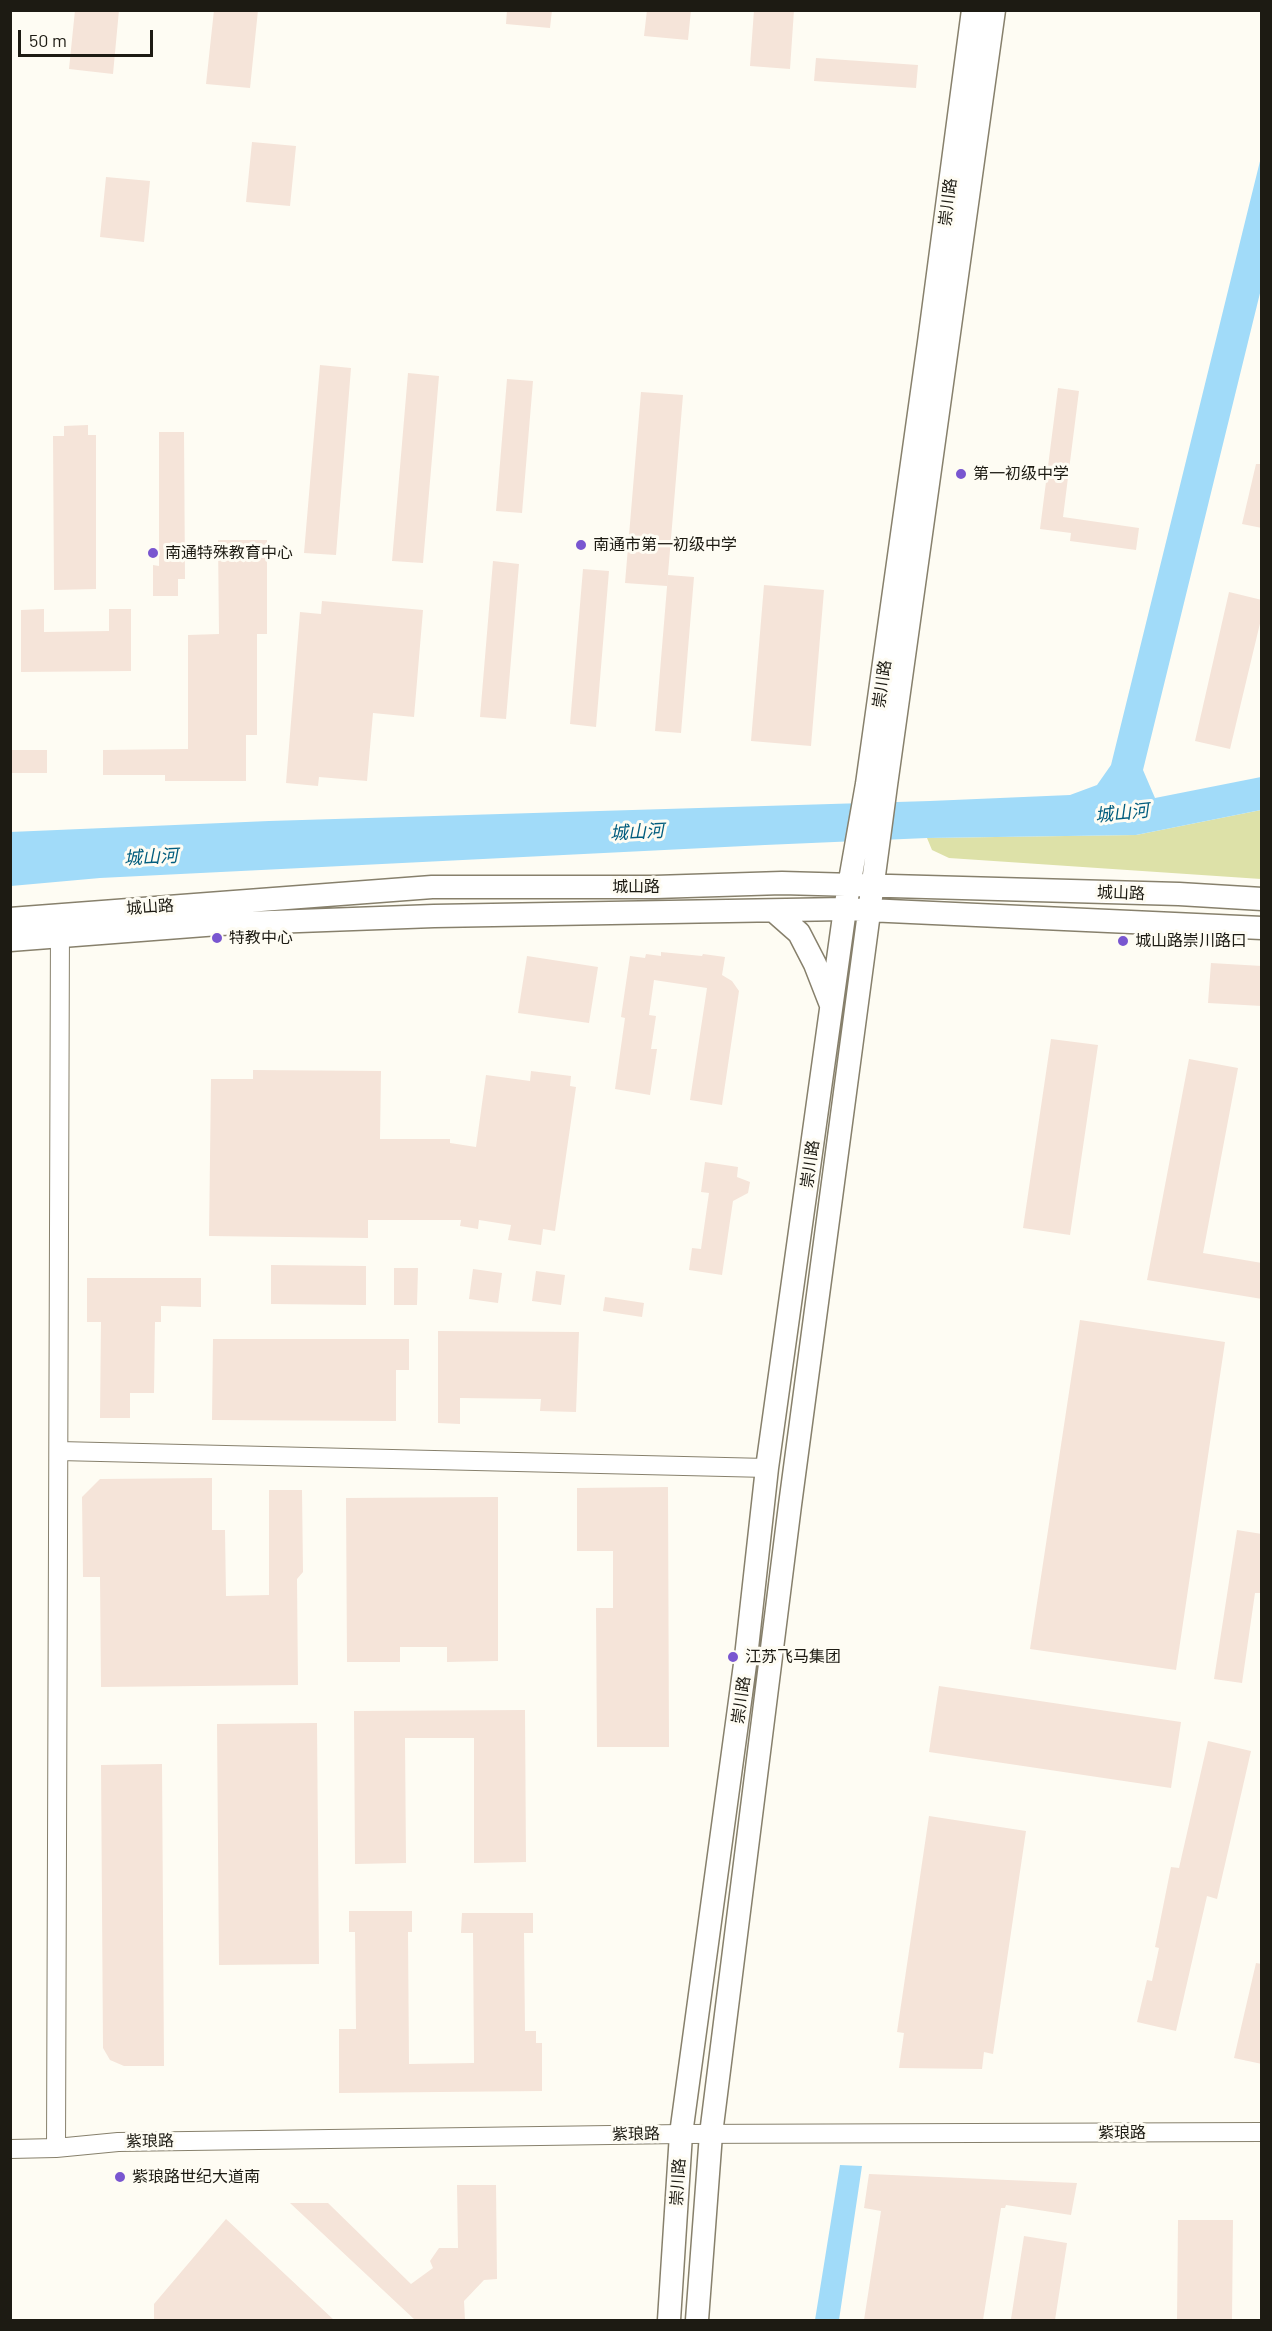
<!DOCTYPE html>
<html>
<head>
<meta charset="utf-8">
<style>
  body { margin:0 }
  #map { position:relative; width:1272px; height:2331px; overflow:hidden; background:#fefcf3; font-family:Barlow,sans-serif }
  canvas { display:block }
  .frame { position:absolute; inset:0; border:12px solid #1d1b13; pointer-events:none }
  .scale { position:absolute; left:18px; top:30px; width:135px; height:27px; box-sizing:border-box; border:3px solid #1d1b13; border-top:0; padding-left:8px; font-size:18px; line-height:21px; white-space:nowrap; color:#1d1b13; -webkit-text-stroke:4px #fefcf3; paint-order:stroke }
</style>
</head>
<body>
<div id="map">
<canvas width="1272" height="2331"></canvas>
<div class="frame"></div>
<div class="scale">50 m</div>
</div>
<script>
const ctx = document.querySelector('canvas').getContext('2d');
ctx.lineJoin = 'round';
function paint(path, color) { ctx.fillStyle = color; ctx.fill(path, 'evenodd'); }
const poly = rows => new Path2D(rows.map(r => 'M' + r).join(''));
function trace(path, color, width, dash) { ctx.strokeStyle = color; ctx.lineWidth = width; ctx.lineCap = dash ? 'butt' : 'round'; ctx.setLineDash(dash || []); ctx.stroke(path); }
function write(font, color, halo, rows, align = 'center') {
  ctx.font = font + ' Barlow,"Noto Sans SC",sans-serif'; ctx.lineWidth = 6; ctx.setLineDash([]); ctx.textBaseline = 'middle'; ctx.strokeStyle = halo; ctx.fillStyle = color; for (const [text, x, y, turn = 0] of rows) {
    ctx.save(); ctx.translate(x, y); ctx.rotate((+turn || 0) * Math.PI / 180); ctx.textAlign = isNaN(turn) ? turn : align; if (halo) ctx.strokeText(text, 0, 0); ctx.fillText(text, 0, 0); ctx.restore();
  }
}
const green = poly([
  [1261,810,1261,879,949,858,932,850,927,838,1136,835]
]);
const water = poly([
  [1261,157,1261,289,1143,770,1155,798,1261,777,1261,810,1136,835,927,838,765,845,100,878,11,886,10,832,269,821,930,801,1070,795,1097,785,1111,765],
  [840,2165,862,2166,839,2320,815,2320]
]);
const building = poly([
  [75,10,119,10,113,74,69,69],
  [214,10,258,10,250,88,206,84],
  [507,10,552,10,550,28,506,24],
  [647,10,691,10,688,40,644,36],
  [754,10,794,10,790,69,750,66],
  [816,58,918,65,916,88,814,81],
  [252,142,296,146,290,206,246,202],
  [106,177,150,181,144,242,100,237],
  [320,365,351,368,336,555,304,553],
  [408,373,439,376,423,563,392,561],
  [507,379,533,381,522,513,496,511],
  [1058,388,1079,391,1063,517,1139,528,1136,550,1070,541,1071,533,1040,529],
  [641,392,683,395,667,586,625,583],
  [88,425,88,435,96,435,96,589,54,590,53,436,64,436,64,426],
  [159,432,184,432,185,579,178,579,178,596,153,596,153,565,159,566],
  [1256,464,1262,464,1262,528,1242,524],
  [218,540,267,540,267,634,257,634,257,735,246,735,246,781,165,781,165,775,103,775,103,750,188,749,188,635,219,634],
  [493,561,519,564,506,719,480,717],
  [583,569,609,571,596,727,570,724],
  [668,575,694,577,681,733,655,731],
  [764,585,824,590,811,746,751,741],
  [1229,592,1262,600,1262,615,1230,749,1195,741],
  [322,601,423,610,414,717,373,713,367,781,319,777,318,786,286,783,300,612,321,614],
  [44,609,44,632,109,631,109,609,131,609,131,671,21,672,21,610],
  [10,750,47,750,47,773,10,773],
  [661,952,702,956,703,954,725,957,722,975,732,981,739,991,722,1105,690,1100,707,988,654,980,649,1015,656,1016,651,1049,657,1049,650,1095,615,1089,625,1018,621,1017,630,956,645,958,646,954,661,956],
  [527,956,598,967,589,1023,518,1013],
  [1211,963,1262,966,1262,1006,1208,1003],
  [1051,1039,1098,1045,1070,1235,1023,1228],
  [1189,1059,1238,1068,1203,1253,1262,1263,1262,1299,1147,1280],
  [253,1070,381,1071,380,1139,450,1139,450,1143,476,1147,486,1075,530,1081,531,1071,571,1076,570,1086,576,1087,555,1231,543,1229,541,1245,508,1240,511,1225,479,1220,478,1229,460,1226,461,1220,368,1220,368,1238,209,1236,211,1079,253,1079],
  [705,1162,738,1167,737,1177,750,1182,748,1193,733,1201,722,1275,689,1270,692,1248,701,1249,709,1193,701,1192],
  [271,1265,366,1266,366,1305,271,1304],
  [394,1268,418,1268,417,1305,394,1305],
  [473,1269,502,1273,498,1303,469,1299],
  [536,1271,565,1275,561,1305,532,1301],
  [87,1278,201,1278,201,1307,161,1306,161,1322,155,1322,154,1393,130,1393,130,1418,100,1418,101,1322,87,1322],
  [605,1297,644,1303,642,1317,603,1311],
  [1080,1320,1225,1342,1176,1670,1030,1649],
  [438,1331,579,1332,576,1412,540,1411,541,1399,460,1398,460,1424,438,1423],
  [213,1339,409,1339,409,1370,396,1370,396,1421,212,1420],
  [212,1478,212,1530,225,1530,226,1596,269,1595,269,1490,302,1490,303,1572,297,1579,298,1685,101,1687,100,1577,83,1577,82,1497,100,1479],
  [668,1487,669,1747,597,1747,596,1608,613,1608,613,1551,577,1551,577,1488],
  [498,1497,498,1661,447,1662,447,1647,400,1647,400,1662,347,1662,346,1498],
  [1237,1530,1262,1534,1262,1580,1260,1593,1255,1593,1242,1683,1214,1679],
  [939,1686,1181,1722,1171,1788,929,1752],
  [525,1710,526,1862,474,1863,474,1738,405,1738,406,1863,355,1864,354,1711],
  [317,1723,319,1964,219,1965,217,1724],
  [1208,1741,1251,1751,1217,1899,1207,1896,1176,2031,1137,2022,1147,1980,1152,1981,1159,1948,1155,1947,1171,1867,1179,1868],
  [162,1764,164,2066,124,2066,110,2060,103,2048,101,1765],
  [929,1816,1026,1831,993,2054,984,2052,982,2069,899,2068,904,2033,897,2032],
  [349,1911,412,1911,412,1932,408,1932,409,2064,474,2063,473,1933,461,1933,462,1913,533,1913,533,1933,524,1933,525,2031,536,2031,536,2043,542,2043,542,2091,339,2093,339,2029,356,2029,355,1932,349,1932],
  [1256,1963,1262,1964,1262,2064,1234,2058],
  [869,2174,1077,2183,1071,2215,1006,2205,1005,2208,1001,2208,983,2320,864,2320,881,2211,864,2208],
  [457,2185,496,2185,497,2279,484,2280,464,2301,465,2320,415,2320,290,2203,328,2203,411,2284,433,2268,430,2261,439,2248,458,2248],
  [226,2219,334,2320,154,2320,154,2304],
  [1178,2220,1233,2220,1232,2320,1177,2320],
  [1024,2236,1067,2243,1055,2320,1011,2319]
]);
const minor = poly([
  [59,1451,767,1468],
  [56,2148,60,922],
  [10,2149,56,2148,118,2142,681,2134,1262,2132]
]);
const major = poly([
  [774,911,799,933,815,964,831,1005],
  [10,919,432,887,655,887,782,883,1179,894,1262,899],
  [10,940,218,924,434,916,845,909,1262,928],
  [669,2320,681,2134,746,1657,767,1468,845,909,867,784,929,342,973,10],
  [697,2320,711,2134,790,1505,886,785,994,10]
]);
const markers = [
  [961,474,6,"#7956d0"],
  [581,545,6,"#7956d0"],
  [153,553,6,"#7956d0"],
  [217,938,6,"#7956d0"],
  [1123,941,6,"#7956d0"],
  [733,1657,6,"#7956d0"],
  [120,2177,6,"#7956d0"]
];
const streetNames = [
  ["崇川路",948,202,-83],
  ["崇川路",882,684,-82],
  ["城山路",636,887],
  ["城山路",1121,893,2],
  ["城山路",150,907,-4],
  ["崇川路",810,1164,-82],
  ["崇川路",741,1700,-82],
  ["紫琅路",1122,2133],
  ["紫琅路",636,2134,-1],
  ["紫琅路",150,2141,-1],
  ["崇川路",678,2182,-86]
];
const poiNames = [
  ["第一初级中学",973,474],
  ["南通市第一初级中学",593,545],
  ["南通特殊教育中心",165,553],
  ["特教中心",229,938],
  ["城山路崇川路口",1135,941],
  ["江苏飞马集团",745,1657],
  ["紫琅路世纪大道南",132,2177]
];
const waterNames = [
  ["城山河",1122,813,-6],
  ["城山河",637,832,-3],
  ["城山河",151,857,-3]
];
paint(green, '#dde1a8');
paint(water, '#a1dbf9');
paint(building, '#f5e4d9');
trace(minor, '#87806c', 20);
trace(major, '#87806c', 25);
trace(minor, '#fff', 18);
trace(major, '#fff', 22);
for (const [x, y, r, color] of markers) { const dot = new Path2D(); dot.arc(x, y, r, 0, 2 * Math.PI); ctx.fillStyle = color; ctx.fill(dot); trace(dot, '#fefcf3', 2); }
write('16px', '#1d1b13', '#fefcf3', streetNames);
write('16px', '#1d1b13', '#fefcf3', poiNames, 'left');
write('italic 18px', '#025d7e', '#fefcf3', waterNames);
</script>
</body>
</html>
